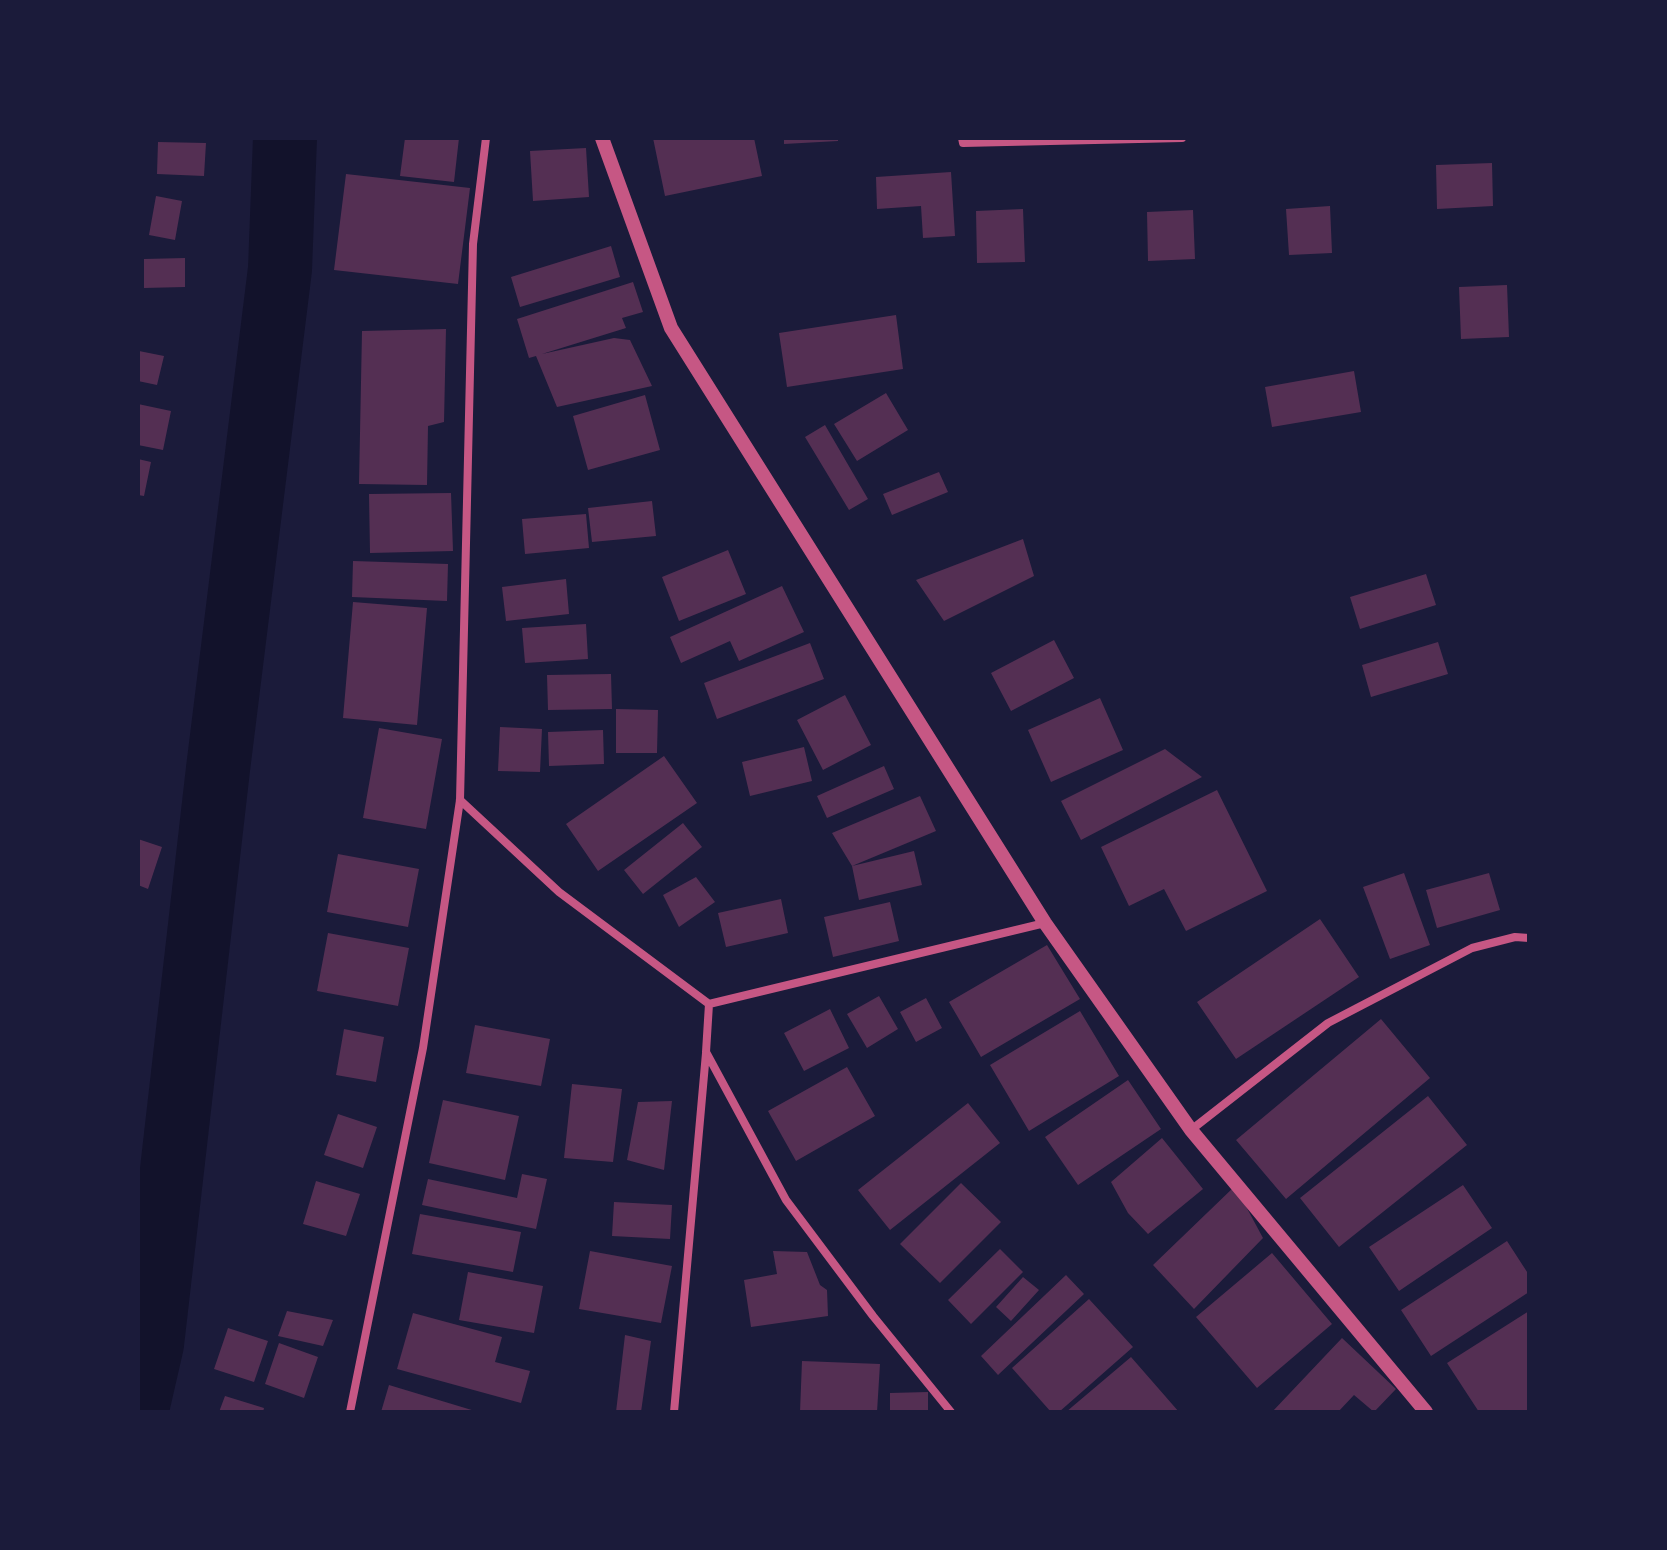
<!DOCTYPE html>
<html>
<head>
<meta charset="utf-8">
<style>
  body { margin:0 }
  #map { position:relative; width:1667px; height:1550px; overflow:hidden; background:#1b1b3a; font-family:"PT Sans",sans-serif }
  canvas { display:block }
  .frame { position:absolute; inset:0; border:140px solid #1b1b3a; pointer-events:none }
</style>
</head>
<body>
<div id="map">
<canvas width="1667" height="1550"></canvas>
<div class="frame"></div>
</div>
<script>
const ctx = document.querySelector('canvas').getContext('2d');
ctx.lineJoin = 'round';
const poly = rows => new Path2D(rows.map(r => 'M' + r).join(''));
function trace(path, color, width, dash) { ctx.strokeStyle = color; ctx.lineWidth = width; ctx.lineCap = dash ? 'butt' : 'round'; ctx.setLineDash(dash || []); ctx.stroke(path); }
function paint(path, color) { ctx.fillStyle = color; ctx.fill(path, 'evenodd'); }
const river = poly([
  [138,1405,152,1344,218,769,280,269,285,138]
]);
const building = poly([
  [405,138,459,138,454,182,400,176],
  [653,138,754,138,762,176,665,196],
  [784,138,838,138,838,141,784,144],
  [158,142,206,143,204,176,157,174],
  [586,148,589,197,533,201,530,151],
  [1492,163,1493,206,1437,209,1436,165],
  [951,172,955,236,923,238,921,206,877,209,876,177],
  [346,174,470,188,458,284,334,270],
  [156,196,182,201,175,240,149,235],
  [1330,206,1332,253,1289,255,1286,209],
  [1023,209,1025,262,977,263,976,211],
  [1193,210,1195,259,1148,261,1147,212],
  [611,246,620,277,520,307,511,277],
  [185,258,185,287,144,288,144,259],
  [633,282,643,312,622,318,626,328,542,354,614,338,630,340,652,386,557,407,536,356,529,358,517,319],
  [1507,285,1509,337,1461,339,1459,287],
  [896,315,903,369,787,387,779,333],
  [446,329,444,422,428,426,427,485,359,484,362,331],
  [139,351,164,356,157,385,138,381],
  [1354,371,1361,412,1272,427,1265,387],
  [886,393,908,430,857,461,834,424],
  [645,395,660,450,588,470,573,416],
  [138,404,171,411,163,450,138,445],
  [825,425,868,499,849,510,805,437],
  [138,459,151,462,144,496,138,495],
  [939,472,948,492,892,515,883,494],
  [451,493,453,551,370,553,369,494],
  [652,501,656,536,592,542,588,508],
  [586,514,589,548,525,554,522,519],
  [1023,539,1034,576,944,621,916,580],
  [728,550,746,594,679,621,662,577],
  [353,561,448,564,447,601,352,597],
  [1426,574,1436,605,1360,629,1350,597],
  [566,579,569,614,506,621,502,587],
  [782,586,804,632,739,661,730,641,681,663,670,637],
  [353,602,427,608,417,725,343,718],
  [586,624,588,659,525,663,522,628],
  [1054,640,1074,678,1011,711,991,673],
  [1438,642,1448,674,1371,697,1362,665],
  [810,643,824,679,717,719,704,683],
  [611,674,612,709,548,710,547,675],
  [845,695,871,745,823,770,797,720],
  [1100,698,1123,750,1051,782,1028,730],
  [616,709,658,710,657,753,616,753],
  [500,727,542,729,540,772,498,771],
  [379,728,442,739,426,829,363,818],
  [603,730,604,764,549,766,548,732],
  [804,747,812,781,750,796,742,762],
  [1165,749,1202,777,1081,840,1061,801],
  [664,756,697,803,598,871,566,824],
  [884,766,894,789,827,818,817,796],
  [1217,790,1267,891,1186,931,1164,889,1129,906,1101,847],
  [920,796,936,831,852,866,914,851,922,885,859,900,852,866,832,833],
  [683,823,702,847,643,894,624,870],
  [138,839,162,847,148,889,138,885],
  [338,854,419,869,408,927,327,912],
  [1404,873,1430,945,1390,959,1363,887],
  [1489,873,1500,910,1437,928,1426,890],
  [696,877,715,902,679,927,663,895],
  [781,899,788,933,726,947,718,913],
  [890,902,899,941,833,957,824,917],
  [1320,919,1359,977,1236,1059,1197,1002],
  [328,933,409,948,398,1006,317,991],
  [1047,945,1080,999,981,1057,949,1002],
  [879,996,898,1029,867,1048,847,1014],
  [926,998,942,1028,916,1042,900,1012],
  [830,1009,849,1048,804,1071,784,1033],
  [1080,1011,1119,1076,1029,1131,990,1065],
  [1381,1019,1430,1078,1286,1199,1236,1140],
  [475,1025,550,1039,541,1086,466,1073],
  [344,1029,384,1037,376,1082,336,1075],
  [847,1067,875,1116,796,1161,768,1111],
  [1128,1080,1161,1129,1078,1185,1045,1137],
  [572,1084,622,1089,613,1162,564,1158],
  [1428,1096,1467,1145,1339,1247,1300,1198],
  [443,1100,519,1116,505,1180,429,1163],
  [672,1101,664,1170,627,1160,638,1102],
  [968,1103,1000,1143,890,1230,858,1190],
  [338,1114,377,1127,363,1168,324,1155],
  [1162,1138,1203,1189,1148,1234,1128,1213,1111,1182],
  [522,1174,547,1179,536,1229,422,1205,428,1179,517,1198],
  [316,1181,360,1194,346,1236,303,1224],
  [961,1183,1001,1222,940,1283,900,1244],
  [1463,1185,1492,1228,1399,1291,1369,1247],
  [1235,1186,1263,1238,1194,1309,1153,1265],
  [614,1202,672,1205,670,1239,612,1236],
  [420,1214,521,1232,513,1272,412,1254],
  [1507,1241,1529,1275,1529,1292,1431,1356,1401,1310],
  [1000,1249,1023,1272,971,1324,948,1300],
  [590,1251,672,1266,661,1323,579,1309],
  [773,1251,807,1252,820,1285,827,1290,828,1316,751,1327,744,1280,777,1274],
  [1272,1253,1332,1324,1257,1388,1196,1317],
  [468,1272,543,1286,534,1333,459,1320],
  [1066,1275,1084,1294,998,1375,981,1356],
  [1023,1277,1039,1290,1011,1321,996,1307],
  [1089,1299,1133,1347,1059,1412,1051,1412,1012,1368],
  [287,1311,333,1320,323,1346,278,1336],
  [1529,1311,1529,1412,1479,1412,1447,1363],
  [413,1313,502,1337,495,1362,530,1371,521,1403,397,1369],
  [228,1328,268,1341,254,1382,214,1369],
  [625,1335,651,1341,641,1412,616,1412],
  [1342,1338,1396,1389,1374,1412,1354,1395,1338,1412,1272,1412],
  [279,1343,318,1357,304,1398,265,1384],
  [1131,1357,1179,1412,1066,1412],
  [802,1361,880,1364,877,1412,800,1412],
  [389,1385,475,1411,475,1412,381,1412],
  [928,1392,928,1412,890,1412,890,1393],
  [225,1396,264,1408,263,1412,219,1412]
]);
const minor = poly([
  [962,138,963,143,1182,138],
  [460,800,559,892,709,1004,706,1052,786,1200,873,1316,951,1412],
  [709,1004,1045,923],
  [1191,1130,1328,1023,1472,948,1515,937,1529,938],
  [350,1412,423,1048,460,800,473,244,486,138],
  [674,1412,706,1053]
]);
const tertiary = poly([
  [602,138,671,328,1045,923,1191,1130,1426,1412]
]);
trace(river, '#12122b', 64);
paint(building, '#542f53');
trace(minor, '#c65784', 8);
trace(tertiary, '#c65784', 14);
</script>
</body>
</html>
